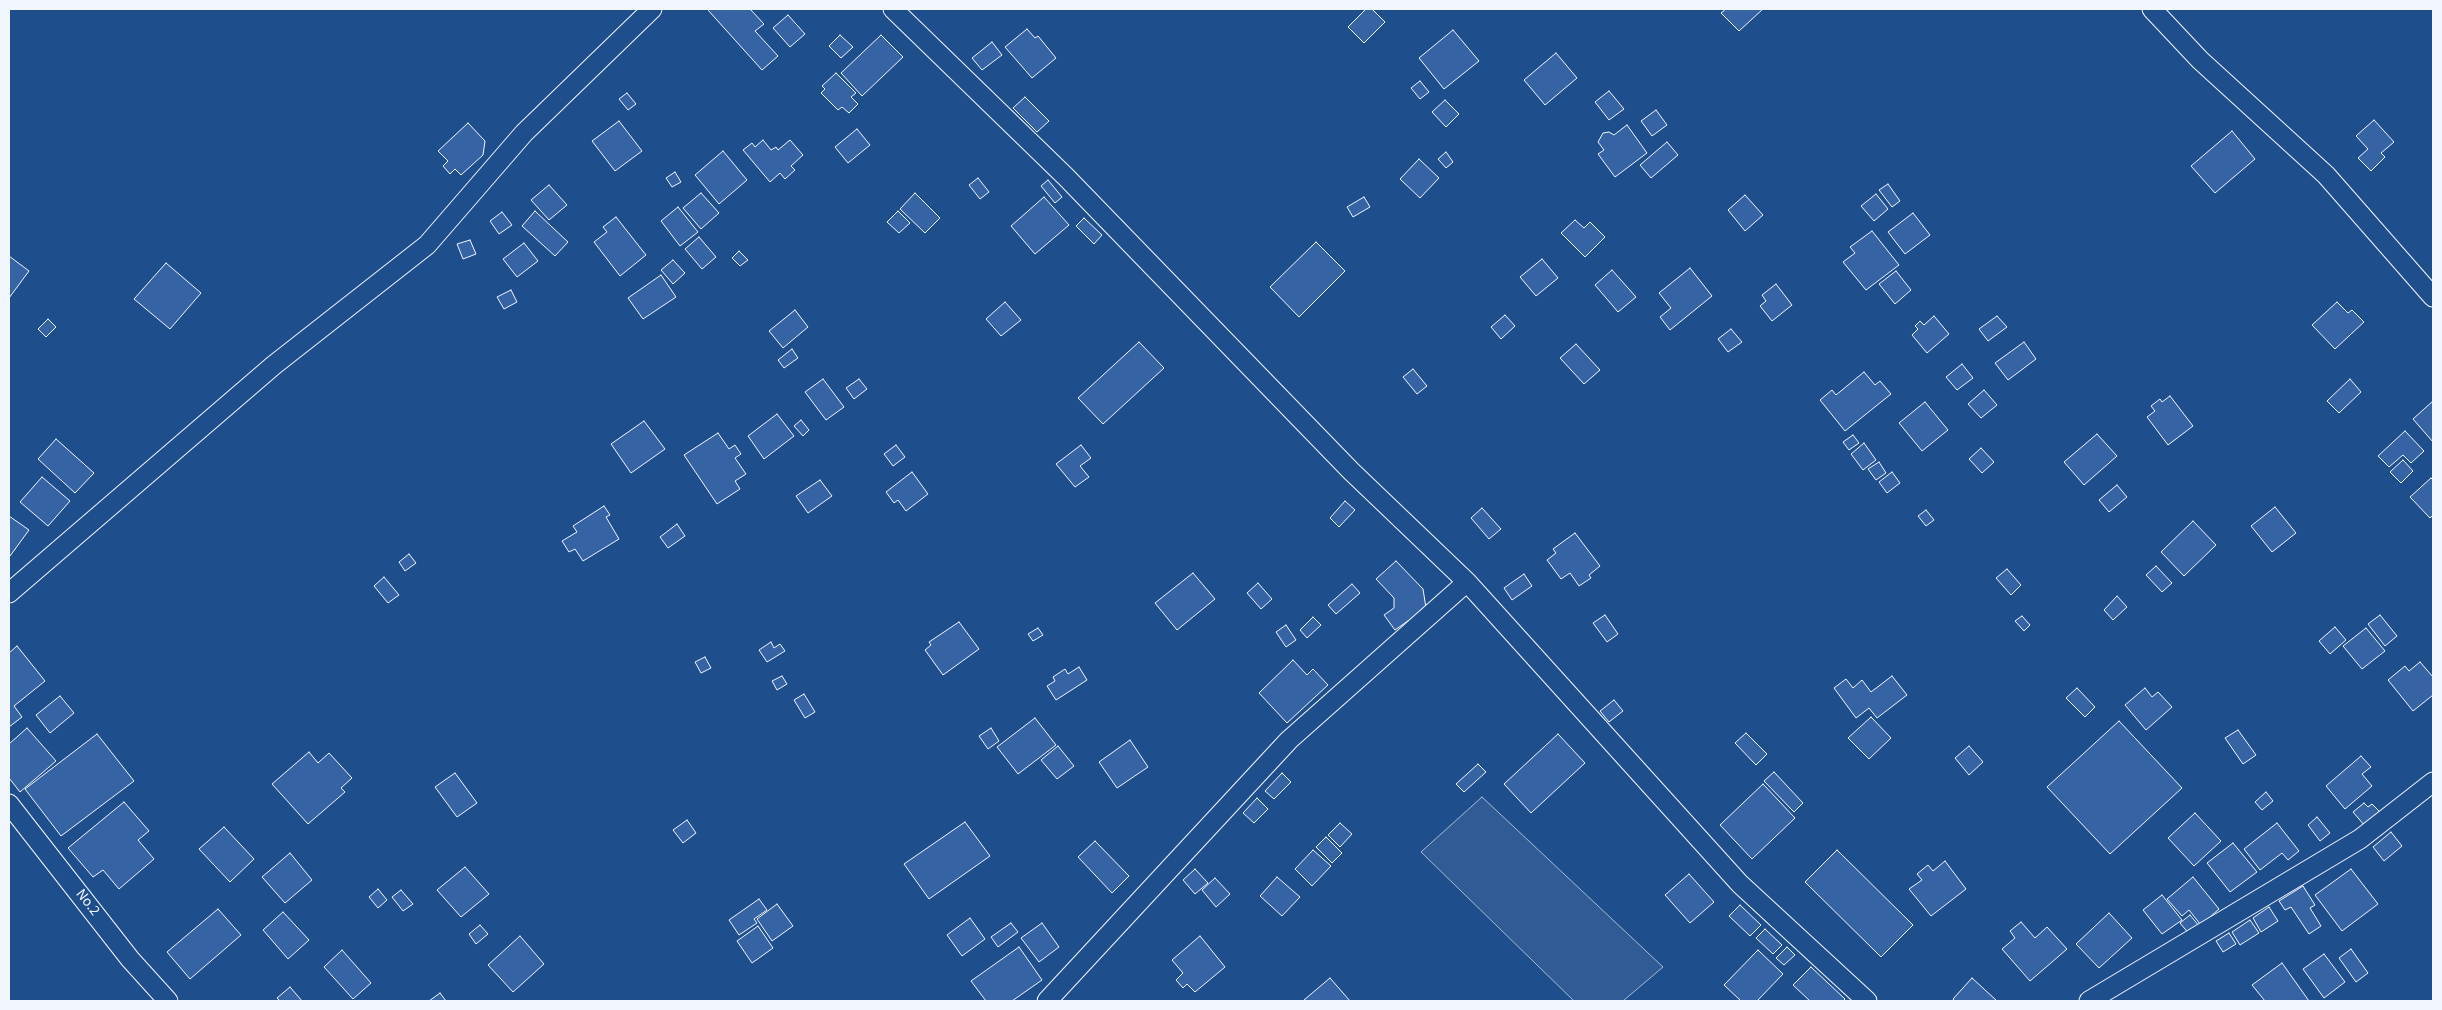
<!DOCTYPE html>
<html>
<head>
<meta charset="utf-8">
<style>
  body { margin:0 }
  #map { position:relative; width:2442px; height:1010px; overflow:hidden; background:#1f4e8c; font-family:"Source Sans 3",sans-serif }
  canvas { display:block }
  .frame { position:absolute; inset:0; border:10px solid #f2f6ff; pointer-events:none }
</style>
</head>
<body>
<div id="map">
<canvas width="2442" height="1010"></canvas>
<div class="frame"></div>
</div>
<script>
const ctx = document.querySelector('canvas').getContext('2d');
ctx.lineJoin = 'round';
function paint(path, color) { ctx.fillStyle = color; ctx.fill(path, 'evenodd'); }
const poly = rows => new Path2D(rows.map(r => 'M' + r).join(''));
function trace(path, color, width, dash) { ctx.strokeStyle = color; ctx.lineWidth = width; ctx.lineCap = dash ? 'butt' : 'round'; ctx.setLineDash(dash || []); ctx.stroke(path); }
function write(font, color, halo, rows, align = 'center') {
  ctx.font = font + ' "Source Sans 3",sans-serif'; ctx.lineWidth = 4; ctx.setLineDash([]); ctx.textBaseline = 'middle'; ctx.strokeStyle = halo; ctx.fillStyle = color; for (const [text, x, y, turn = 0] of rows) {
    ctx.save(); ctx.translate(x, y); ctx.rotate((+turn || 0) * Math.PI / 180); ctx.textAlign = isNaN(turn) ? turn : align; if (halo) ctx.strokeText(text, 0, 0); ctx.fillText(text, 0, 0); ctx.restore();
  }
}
const built = poly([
  [1482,797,1663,967,1623,1001,1574,1001,1421,852,1482,797]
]);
const building = poly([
  [707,9,750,9,764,24,755,31,778,56,762,70,707,9],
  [1366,9,1372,9,1385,22,1364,43,1348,27,1366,9],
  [1726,9,1763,9,1739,31,1721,13,1726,9],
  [788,15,805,34,790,47,773,28,788,15],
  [1027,29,1035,38,1038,36,1056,58,1032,78,1005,47,1027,29],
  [1453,30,1479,61,1444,89,1419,58,1453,30],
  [840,35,853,47,841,58,829,46,840,35],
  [881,35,903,57,862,96,841,73,881,35],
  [992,42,1002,55,982,70,972,58,992,42],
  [1556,53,1577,78,1545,105,1524,80,1556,53],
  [836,73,856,93,851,97,858,104,849,113,842,107,838,110,821,93,825,89,822,86,836,73],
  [1420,81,1429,92,1420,99,1411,88,1420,81],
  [1609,91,1624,109,1609,120,1595,102,1609,91],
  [627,93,636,104,628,110,619,99,627,93],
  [1025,97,1049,121,1037,132,1013,108,1025,97],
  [1445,100,1459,114,1446,127,1432,112,1445,100],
  [1656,110,1667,125,1652,136,1641,121,1656,110],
  [2374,120,2394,142,2381,153,2385,157,2371,171,2358,158,2368,149,2356,136,2374,120],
  [619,121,642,151,615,171,592,141,619,121],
  [468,123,485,141,483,155,461,175,455,169,450,174,443,166,448,161,438,151,468,123],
  [1627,125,1647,153,1615,177,1598,154,1604,150,1598,142,1603,133,1609,132,1614,135,1627,125],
  [857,129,870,145,848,163,835,147,857,129],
  [2232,131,2255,159,2215,193,2191,166,2232,131],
  [763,140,771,150,776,147,778,150,790,140,803,155,791,166,795,170,785,179,780,173,770,182,743,150,752,143,755,147,763,140],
  [1667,142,1678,155,1651,178,1640,165,1667,142],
  [723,151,747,180,719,204,695,175,723,151],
  [1446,152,1453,162,1446,168,1438,159,1446,152],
  [1419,159,1439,178,1420,198,1400,179,1419,159],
  [675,172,681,182,672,187,666,178,675,172],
  [978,178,989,192,980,199,969,185,978,178],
  [1048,180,1062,197,1055,203,1041,186,1048,180],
  [1888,184,1900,201,1892,207,1879,190,1888,184],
  [549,185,567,205,549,220,531,200,549,185],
  [701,193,719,213,701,229,683,208,701,193],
  [915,193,940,218,925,233,900,209,915,193],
  [1876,194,1888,209,1874,221,1861,206,1876,194],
  [1745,195,1763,215,1745,231,1728,210,1745,195],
  [1044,197,1069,225,1035,254,1011,226,1044,197],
  [1364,197,1370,207,1353,217,1347,207,1364,197],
  [678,207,698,232,680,246,661,221,678,207],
  [535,211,568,242,555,256,522,226,535,211],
  [898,211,910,223,899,233,887,222,898,211],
  [502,212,512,225,499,234,490,221,502,212],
  [1913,213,1930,235,1905,254,1888,232,1913,213],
  [616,217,646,255,620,276,594,242,607,232,603,227,616,217],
  [1084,218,1102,235,1094,244,1076,226,1084,218],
  [1575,220,1584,228,1590,222,1605,237,1585,257,1561,233,1575,220],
  [1872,231,1899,265,1866,290,1843,262,1855,253,1850,247,1872,231],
  [699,237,716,257,702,269,685,249,699,237],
  [470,240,476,254,463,259,457,244,470,240],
  [1316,242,1345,271,1299,317,1270,287,1316,242],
  [524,243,538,261,517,277,503,259,524,243],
  [739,251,748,260,740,266,732,258,739,251],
  [9,256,29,271,9,298,9,256],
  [1542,259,1558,278,1536,296,1520,277,1542,259],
  [673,260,685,273,673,284,661,270,673,260],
  [166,263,201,293,170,329,134,299,166,263],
  [1690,268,1712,296,1670,330,1660,317,1671,308,1659,293,1690,268],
  [1612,270,1636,297,1618,312,1595,285,1612,270],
  [1896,271,1911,290,1895,304,1879,284,1896,271],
  [661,275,676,297,643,319,628,298,661,275],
  [1776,284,1792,305,1772,321,1760,306,1766,301,1762,295,1776,284],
  [511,290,517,302,504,309,497,297,511,290],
  [1005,302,1021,320,1001,336,986,319,1005,302],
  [2337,302,2348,313,2352,310,2364,322,2335,349,2312,325,2337,302],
  [795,310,808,327,783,348,769,331,795,310],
  [1505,315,1515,326,1501,339,1491,327,1505,315],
  [1934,316,1949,334,1927,353,1912,335,1918,329,1915,326,1920,321,1924,325,1934,316],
  [1997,316,2007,327,1988,341,1979,329,1997,316],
  [48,319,56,327,46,337,38,329,48,319],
  [1731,329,1742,342,1728,352,1718,339,1731,329],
  [1139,342,1164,368,1103,424,1078,398,1139,342],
  [2024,342,2036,359,2008,380,1995,363,2024,342],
  [1576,344,1600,370,1584,384,1560,358,1576,344],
  [792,349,798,358,784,368,778,360,792,349],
  [1962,364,1973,378,1957,390,1946,377,1962,364],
  [1413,369,1427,386,1417,394,1403,377,1413,369],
  [1864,372,1875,385,1880,381,1891,394,1845,431,1820,400,1832,390,1836,395,1864,372],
  [823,379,844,407,826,420,805,392,823,379],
  [859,379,867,389,854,399,846,388,859,379],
  [2350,379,2361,392,2339,413,2327,401,2350,379],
  [1984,390,1997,405,1981,418,1968,404,1984,390],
  [2170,396,2193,426,2168,445,2147,417,2155,411,2151,406,2160,399,2162,402,2170,396],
  [2433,401,2433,442,2413,419,2433,401],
  [1925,402,1948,430,1922,451,1899,423,1925,402],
  [777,414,794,436,764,459,748,436,777,414],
  [801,420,809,430,803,436,794,426,801,420],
  [644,421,665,449,631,473,611,444,644,421],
  [2405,431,2424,451,2411,463,2403,455,2389,467,2378,456,2405,431],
  [718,433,729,449,735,445,741,454,735,458,746,474,735,481,740,489,717,504,684,455,718,433],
  [2097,434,2117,456,2084,485,2064,462,2097,434],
  [1853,435,1859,443,1849,450,1843,442,1853,435],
  [56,439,94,473,75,493,38,459,56,439],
  [1864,443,1876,460,1863,470,1851,454,1864,443],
  [896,445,905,457,893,466,884,454,896,445],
  [1081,445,1091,458,1080,466,1089,477,1075,487,1056,464,1081,445],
  [1981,448,1994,462,1982,473,1969,459,1981,448],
  [2403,460,2413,471,2401,483,2390,472,2403,460],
  [1879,462,1886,473,1876,480,1868,469,1879,462],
  [912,472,928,494,906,511,898,500,894,503,886,492,912,472],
  [1892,472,1900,483,1887,493,1879,482,1892,472],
  [42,477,70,501,48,526,20,502,42,477],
  [2431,478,2433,480,2433,515,2430,518,2410,497,2431,478],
  [820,480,832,496,808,513,796,496,820,480],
  [2117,485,2127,497,2109,512,2099,500,2117,485],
  [1345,501,1355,510,1339,527,1330,518,1345,501],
  [604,506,610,515,606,517,619,539,583,561,575,549,569,552,562,541,577,532,573,526,604,506],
  [2275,507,2296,533,2272,552,2251,526,2275,507],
  [1482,508,1501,529,1489,539,1471,518,1482,508],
  [1926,510,1934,520,1926,526,1918,516,1926,510],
  [9,516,29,530,10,556,9,555,9,516],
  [2193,521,2216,545,2184,576,2161,552,2193,521],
  [677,524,685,536,668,548,660,537,677,524],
  [1575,533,1600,566,1589,575,1591,578,1579,586,1570,573,1561,579,1547,560,1556,553,1553,549,1575,533],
  [409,554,416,563,405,571,399,562,409,554],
  [1396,561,1423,589,1426,608,1395,630,1384,615,1394,608,1394,598,1376,579,1396,561],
  [2156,566,2172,583,2162,592,2146,575,2156,566],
  [2007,569,2021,585,2011,595,1996,578,2007,569],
  [1193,573,1215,599,1177,630,1155,603,1193,573],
  [1524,574,1532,586,1512,600,1504,588,1524,574],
  [384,577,399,595,388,603,374,586,384,577],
  [1258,583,1272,599,1261,609,1247,593,1258,583],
  [1352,584,1360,593,1336,614,1328,605,1352,584],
  [2117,596,2127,607,2113,620,2104,610,2117,596],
  [1605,615,1618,634,1607,642,1593,623,1605,615],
  [2380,615,2397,636,2385,646,2368,624,2380,615],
  [2022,616,2030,625,2024,631,2015,621,2022,616],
  [1313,617,1321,625,1307,638,1300,630,1313,617],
  [959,622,979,649,943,675,925,650,931,645,929,642,959,622],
  [1286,625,1296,640,1286,647,1276,632,1286,625],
  [2335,627,2346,640,2330,654,2319,641,2335,627],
  [1038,628,1043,635,1033,641,1028,634,1038,628],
  [2366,628,2385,651,2362,669,2343,646,2366,628],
  [771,642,774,648,780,644,785,651,767,662,759,650,771,642],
  [17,646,45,681,14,706,22,717,9,727,9,653,17,646],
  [705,657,711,668,701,673,695,662,705,657],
  [1293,660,1307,675,1313,669,1328,685,1287,723,1259,693,1293,660],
  [2420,662,2433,677,2433,695,2413,711,2388,680,2405,666,2409,671,2420,662],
  [1079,667,1087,680,1056,700,1047,686,1055,681,1053,677,1065,669,1068,674,1079,667],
  [782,676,787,684,777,690,772,681,782,676],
  [1892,676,1907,695,1877,718,1869,708,1856,718,1834,688,1846,679,1853,688,1862,680,1871,692,1892,676],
  [2077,688,2095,707,2085,717,2066,698,2077,688],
  [2145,688,2152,697,2158,692,2172,707,2146,730,2125,705,2145,688],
  [804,694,815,712,805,718,794,700,804,694],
  [60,696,74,713,50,733,36,715,60,696],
  [1614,700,1623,711,1609,722,1600,711,1614,700],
  [1871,717,1891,738,1869,759,1848,738,1871,717],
  [1035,718,1056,745,1018,774,997,747,1035,718],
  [2119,721,2182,788,2110,854,2047,787,2119,721],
  [27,728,56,761,20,792,9,778,9,744,27,728],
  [991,728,999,741,988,749,979,736,991,728],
  [2238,730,2256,755,2243,764,2225,738,2238,730],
  [1746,733,1767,754,1756,765,1735,743,1746,733],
  [97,734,134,781,61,836,25,789,97,734],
  [1558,734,1585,763,1531,813,1504,784,1558,734],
  [1130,740,1148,767,1117,788,1099,762,1130,740],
  [1058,746,1074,766,1057,779,1041,760,1058,746],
  [1969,746,1983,762,1969,775,1955,758,1969,746],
  [309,752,318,763,329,753,352,778,341,788,345,792,308,824,272,784,309,752],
  [2361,756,2371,767,2362,774,2372,786,2345,809,2326,786,2361,756],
  [1478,764,1486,772,1464,792,1456,784,1478,764],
  [1774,772,1803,803,1794,812,1764,781,1774,772],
  [455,773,477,803,457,817,435,787,455,773],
  [1282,773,1291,782,1274,799,1265,791,1282,773],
  [1763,784,1795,818,1752,859,1720,825,1763,784],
  [2266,792,2273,801,2262,810,2255,802,2266,792],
  [1257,798,1268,809,1254,823,1243,813,1257,798],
  [124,802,149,831,138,840,154,859,119,889,103,870,93,877,68,848,124,802],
  [2364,803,2368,807,2372,804,2380,812,2365,826,2353,812,2364,803],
  [2195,813,2221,841,2194,866,2168,838,2195,813],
  [2317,817,2330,833,2320,841,2308,825,2317,817],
  [687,820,696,833,683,843,673,830,687,820],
  [965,822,990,856,929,899,904,864,965,822],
  [1340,823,1352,834,1340,847,1328,835,1340,823],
  [2277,823,2299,851,2288,860,2282,853,2260,870,2244,849,2277,823],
  [224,827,254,859,230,882,199,849,224,827],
  [2391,832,2402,846,2384,861,2373,847,2391,832],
  [1326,837,1342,853,1332,863,1316,847,1326,837],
  [1095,841,1129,876,1112,893,1078,857,1095,841],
  [2233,843,2257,872,2230,892,2207,863,2233,843],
  [1313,850,1331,866,1312,886,1295,869,1313,850],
  [1837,850,1913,925,1881,957,1805,882,1837,850],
  [290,853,312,880,285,903,262,877,290,853],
  [1945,861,1966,889,1931,916,1909,889,1922,880,1917,874,1928,865,1933,871,1945,861],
  [465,867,489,894,461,917,437,890,465,867],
  [1195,869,1208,883,1195,894,1183,880,1195,869],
  [2351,869,2378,904,2342,931,2315,895,2351,869],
  [1689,874,1714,902,1690,923,1665,895,1689,874],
  [1277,877,1300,897,1282,916,1260,896,1277,877],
  [2193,877,2219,909,2201,925,2189,910,2182,916,2167,899,2193,877],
  [1215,878,1230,894,1216,907,1202,890,1215,878],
  [2303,886,2315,905,2310,908,2321,926,2309,934,2291,907,2285,910,2279,901,2303,886],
  [378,889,387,900,378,908,369,897,378,889],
  [401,890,413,904,403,911,392,897,401,890],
  [2162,895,2182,920,2162,934,2143,910,2162,895],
  [759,899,767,910,754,919,757,923,739,935,729,920,759,899],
  [777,904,793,926,772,941,757,919,777,904],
  [1740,905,1761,925,1750,936,1729,916,1740,905],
  [2269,907,2278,921,2261,932,2253,918,2269,907],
  [218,909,241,935,190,979,167,952,218,909],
  [283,912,309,940,288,959,263,930,283,912],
  [2109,913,2132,938,2099,968,2076,944,2109,913],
  [2190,915,2200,927,2190,935,2180,923,2190,915],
  [970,918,985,939,962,956,947,935,970,918],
  [2250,920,2259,933,2240,945,2232,932,2250,920],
  [2021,922,2035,938,2047,927,2067,949,2030,981,2002,949,2015,938,2010,931,2021,922],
  [1011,923,1018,932,998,947,991,937,1011,923],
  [1042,923,1059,947,1039,962,1021,938,1042,923],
  [480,925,488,934,476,944,469,934,480,925],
  [758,926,773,948,752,963,737,941,758,926],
  [1765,929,1782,945,1773,954,1756,938,1765,929],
  [2229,933,2236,944,2223,952,2216,941,2229,933],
  [520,936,544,964,513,992,488,965,520,936],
  [1200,936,1225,967,1195,992,1187,984,1183,988,1176,980,1183,973,1172,960,1200,936],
  [1019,947,1042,980,1012,1001,986,1001,971,981,1019,947],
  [1787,947,1795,955,1784,965,1776,958,1787,947],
  [2351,949,2368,973,2356,982,2339,958,2351,949],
  [342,950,371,983,353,999,324,967,342,950],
  [1758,950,1783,974,1757,1001,1741,1001,1724,985,1758,950],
  [2324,954,2345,982,2324,998,2303,969,2324,954],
  [2282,963,2309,1001,2265,1001,2252,985,2282,963],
  [1811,967,1845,999,1843,1001,1810,1001,1793,985,1811,967],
  [1330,978,1350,1001,1305,1001,1304,1000,1330,978],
  [1972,978,1997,1001,1955,1001,1953,999,1972,978],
  [290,987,302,1001,280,1001,277,998,290,987],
  [440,993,446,1001,429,1001,440,993]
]);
const street = poly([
  [893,9,1066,177,1351,471,1467,582,1740,884,1867,1001],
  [2152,9,2200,60,2326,175,2433,297],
  [9,593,274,365,427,245,524,133,652,9],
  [9,804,130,959,168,1001],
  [1047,1001,1289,740,1467,582],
  [2089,1001,2360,839,2433,782]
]);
const streetNames = [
  ["No.2",87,903,52]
];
paint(built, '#305b95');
trace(built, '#a8bbd7', 1);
paint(building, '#3563a3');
trace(building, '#f2f6ff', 1);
trace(street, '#f2f6ff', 21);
trace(street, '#1f4e8c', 19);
write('15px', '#f2f6ff', '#1f4e8c', streetNames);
</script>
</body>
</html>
